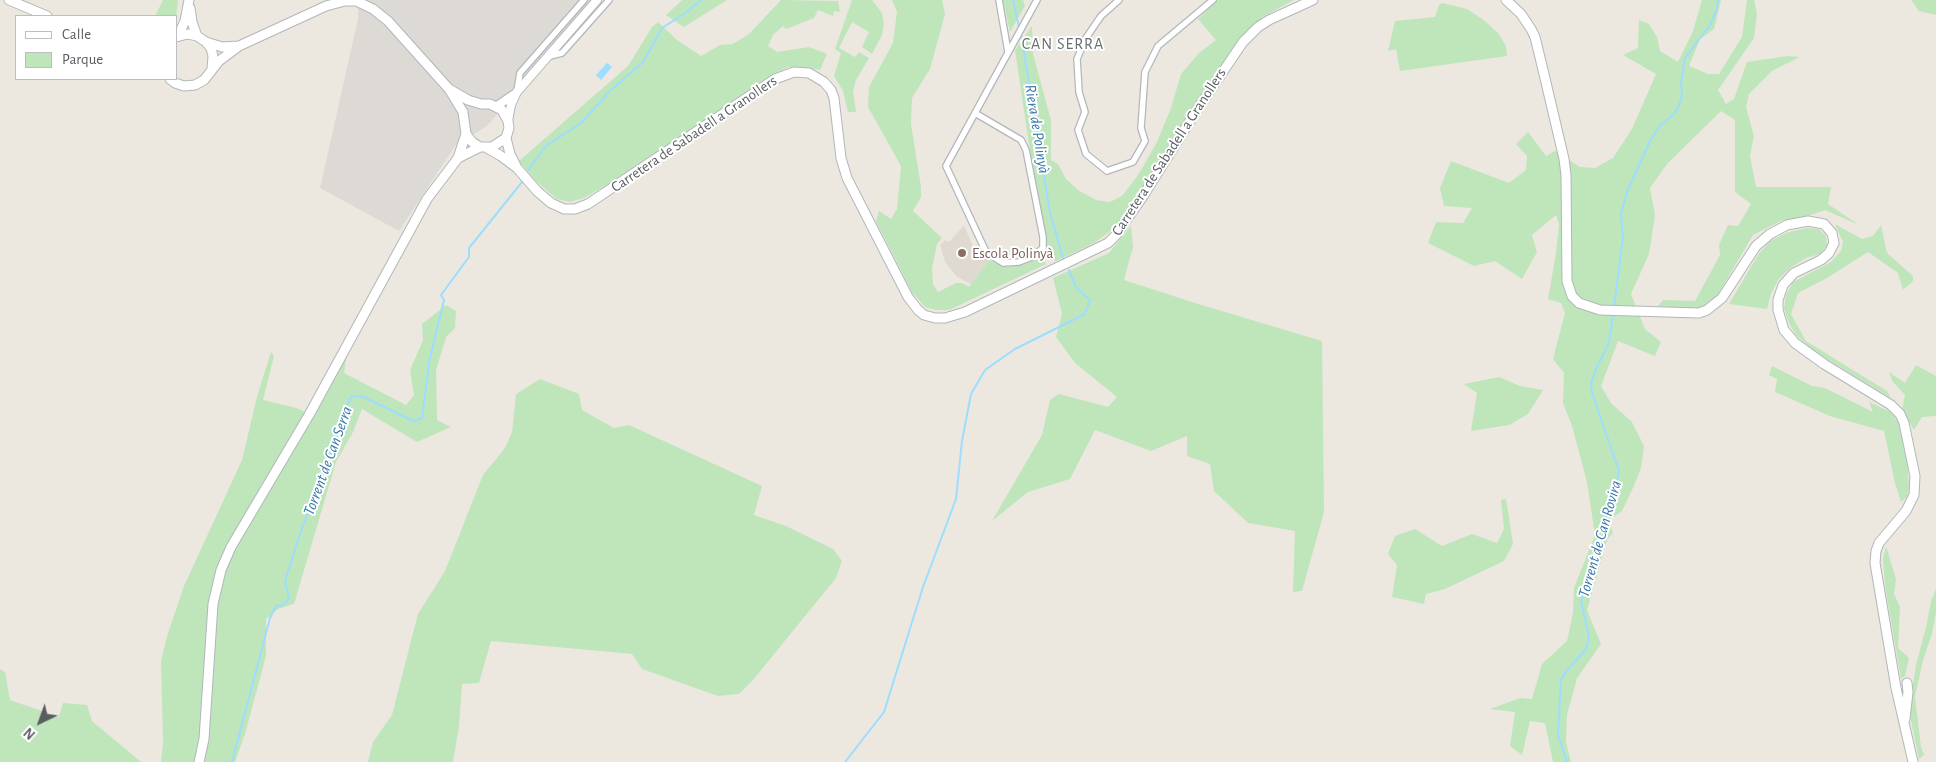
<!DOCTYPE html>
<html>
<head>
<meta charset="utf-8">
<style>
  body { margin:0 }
  #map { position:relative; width:1936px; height:762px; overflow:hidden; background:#ece8e0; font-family:"Alegreya Sans",sans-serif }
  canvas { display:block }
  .legend { position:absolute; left:15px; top:15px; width:162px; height:65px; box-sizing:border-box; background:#fff; border:1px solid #bdbec0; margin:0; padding:6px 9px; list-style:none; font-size:15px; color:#595d61 }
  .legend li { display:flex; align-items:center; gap:10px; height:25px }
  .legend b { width:25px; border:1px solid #bdbec0 }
  .north { position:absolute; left:15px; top:697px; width:50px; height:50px; -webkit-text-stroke:4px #fff; paint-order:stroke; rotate:222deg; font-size:14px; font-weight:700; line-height:20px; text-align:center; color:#595d61 }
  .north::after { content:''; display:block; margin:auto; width:18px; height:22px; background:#595d61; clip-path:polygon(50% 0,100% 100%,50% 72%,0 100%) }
</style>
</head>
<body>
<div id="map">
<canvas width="1936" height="762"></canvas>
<ul class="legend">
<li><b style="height:6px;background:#fff"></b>Calle</li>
<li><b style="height:14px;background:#bfe5bb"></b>Parque</li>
</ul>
<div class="north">N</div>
</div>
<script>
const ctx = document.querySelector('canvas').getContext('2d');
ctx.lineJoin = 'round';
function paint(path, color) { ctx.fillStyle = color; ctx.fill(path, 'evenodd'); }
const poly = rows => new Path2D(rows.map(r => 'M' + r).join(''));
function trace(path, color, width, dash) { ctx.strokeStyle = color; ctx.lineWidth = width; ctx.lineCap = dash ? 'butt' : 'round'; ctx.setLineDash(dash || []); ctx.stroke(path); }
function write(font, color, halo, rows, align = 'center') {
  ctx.font = font + ' "Alegreya Sans",sans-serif'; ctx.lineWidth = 4; ctx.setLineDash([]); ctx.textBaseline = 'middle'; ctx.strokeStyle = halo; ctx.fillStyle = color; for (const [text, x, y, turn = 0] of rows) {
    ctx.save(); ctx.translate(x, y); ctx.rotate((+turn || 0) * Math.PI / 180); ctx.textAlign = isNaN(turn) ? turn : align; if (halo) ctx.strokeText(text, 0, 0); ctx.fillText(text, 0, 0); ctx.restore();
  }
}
const industrial = poly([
  [358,0,597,0,487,126,455,146,399,231,320,188,358,19]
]);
const education = poly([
  [964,225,974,249,978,247,984,257,989,260,971,284,957,277,945,262,940,245,945,240,949,242]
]);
const green = poly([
  [163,0,178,0,176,18,176,16,155,16],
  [682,0,727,0,684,27,666,15],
  [781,0,838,1,840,12,834,11,833,16,818,10,814,18,786,29,783,26,773,35,768,46,777,52,809,47,827,54,820,70,803,67,788,67,775,73,629,172,584,198,570,202,557,199,536,181,519,161,628,66,652,27,658,22,677,40,701,56,720,45,733,44,749,34],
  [852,0,872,0,882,13,884,24,882,35,872,54,862,47,869,32,852,22,839,48,855,57,859,52,869,58,856,80,853,92,856,112,848,112,843,91,834,76,841,53,835,49],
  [892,0,942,0,945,14,930,69,912,98,911,124,921,187,921,197,913,211,942,238,937,244,932,268,933,284,938,292,956,283,962,283,969,287,989,260,1007,267,1023,265,1041,258,1046,264,949,310,936,310,925,307,912,292,876,221,879,211,891,219,897,209,901,166,868,107,869,87,893,43,897,12],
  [1003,0,1023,0,1025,6,1010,32],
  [1218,0,1294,0,1262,17,1244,35,1221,66,1130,208,1112,230,1094,243,1056,261,1049,258,1030,151,1015,50,1032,26,1033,54,1051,120,1051,160,1058,164,1066,179,1078,190,1096,200,1110,202,1122,196,1138,175,1157,142,1171,108,1181,74,1199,53,1216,40,1198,19],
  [1702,0,1721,0,1714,29,1700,39,1689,66,1708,74,1719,74,1742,37,1747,0,1754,0,1757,13,1754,38,1718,90,1726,104,1734,99,1747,62,1788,56,1800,57,1772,71,1749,94,1746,107,1754,136,1750,156,1756,187,1831,187,1828,204,1859,225,1825,210,1808,216,1781,221,1753,235,1717,296,1699,309,1658,306,1663,300,1695,301,1720,255,1719,245,1728,225,1738,226,1751,204,1735,192,1735,120,1721,111,1667,164,1650,188,1655,215,1649,254,1631,294,1645,329,1661,342,1655,356,1618,341,1601,386,1611,403,1632,422,1644,446,1641,468,1633,488,1622,511,1608,521,1613,533,1607,540,1587,610,1601,644,1577,678,1567,715,1566,742,1571,762,1553,762,1545,723,1530,721,1522,755,1510,746,1515,712,1490,709,1520,698,1532,699,1542,664,1567,641,1573,613,1574,588,1595,535,1587,482,1572,426,1563,403,1564,373,1553,359,1565,313,1561,303,1548,299,1556,253,1559,224,1556,215,1532,235,1537,252,1522,279,1495,261,1474,266,1428,243,1436,222,1463,223,1472,208,1444,206,1440,188,1451,161,1509,183,1526,170,1527,156,1516,144,1528,132,1546,156,1555,151,1580,167,1595,168,1613,158,1632,129,1656,74,1623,55,1638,48,1639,20,1649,24,1657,37,1660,51,1678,62,1693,31],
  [1911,0,1936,0,1936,15,1919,11],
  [1442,3,1467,9,1485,21,1498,33,1506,46,1507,56,1400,71,1396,49,1388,51,1395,21,1435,17,1439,5],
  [1835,224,1862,239,1873,236,1881,225,1887,253,1913,276,1913,281,1903,290,1898,273,1868,252,1827,278,1798,293,1791,314,1806,341,1887,391,1891,398,1814,351,1796,335,1789,323,1784,309,1786,295,1793,282,1831,262,1841,251,1843,242],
  [1131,226,1133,247,1124,280,1195,303,1322,341,1324,512,1302,591,1293,592,1295,531,1248,523,1214,491,1210,464,1187,456,1187,436,1151,451,1095,430,1070,479,1028,492,992,521,1042,435,1050,400,1059,394,1108,407,1117,397,1075,363,1056,337,1062,314,1053,278,1109,253],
  [1807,228,1819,229,1826,236,1827,246,1820,254,1806,258,1790,268,1778,280,1771,294,1767,309,1729,304,1758,255,1770,241,1789,232],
  [446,305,456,311,455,328,446,337,436,370,437,420,451,427,417,442,362,409,353,432,336,462,294,604,278,609,266,619,266,656,245,734,235,762,161,762,163,742,161,662,167,636,184,586,242,460,257,397,271,352,274,356,263,400,296,408,315,416,347,354,344,373,406,405,414,395,410,370,423,340,422,324],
  [1916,365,1936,376,1936,416,1922,417,1914,430,1902,410,1905,395,1893,382,1889,372,1905,383],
  [1772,366,1812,386,1825,388,1873,412,1869,402,1891,412,1899,424,1907,463,1909,487,1907,497,1901,502,1895,483,1884,431,1830,416,1775,392,1777,379,1769,375],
  [1499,377,1520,386,1543,390,1528,414,1509,425,1471,431,1477,393,1464,384],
  [540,379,579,394,582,410,614,428,629,425,762,486,754,515,786,526,833,549,842,561,836,578,753,680,739,694,718,696,642,669,632,654,491,641,479,683,462,684,459,726,453,762,368,762,373,742,392,715,418,614,445,571,483,475,505,448,512,432,516,394],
  [1506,499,1513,544,1504,561,1445,589,1426,594,1424,604,1392,597,1397,565,1388,554,1395,536,1415,529,1442,546,1472,534,1497,543,1504,529,1501,500],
  [1886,546,1896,579,1894,594,1900,607,1898,648,1909,658,1905,676,1901,679,1885,586,1883,559],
  [1936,589,1936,612,1932,634,1923,660,1915,697,1921,747,1924,755,1919,759,1909,711,1916,665,1927,623,1931,601],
  [0,669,5,672,10,700,59,717,63,703,87,705,92,721,141,762,0,762]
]);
const water = poly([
  [607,63,612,67,601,80,596,75]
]);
const stream = poly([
  [1013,0,1019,27],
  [1021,34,1050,213,1063,258],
  [528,170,547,145,581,123,610,91,643,62,662,28,687,12,701,0],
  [1614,307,1623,239,1621,214,1628,189,1651,139,1659,127,1674,114,1679,106,1682,96,1681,83,1685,58,1710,25,1717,9,1718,0],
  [232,762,270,618,276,606,284,605,289,598,285,581,300,534,351,396,364,397,413,421,418,420,422,418,429,362,444,300,441,295,469,257,469,248,522,182],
  [845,762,884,712,923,587,956,499,962,441,971,394,985,370,1015,349,1085,314,1090,300,1076,287,1069,270],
  [1567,762,1558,735,1561,680,1565,673,1586,649,1589,638,1581,601,1603,536,1603,524,1607,512,1612,504,1619,471,1592,393,1591,384,1595,371,1609,343,1613,314]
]);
const minor = poly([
  [999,0,1008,52],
  [1119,0,1101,16,1086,38,1077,59,1079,92,1085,112,1078,130,1086,154,1107,171,1133,162,1145,141,1141,128,1145,72,1158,46,1213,0],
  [550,56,562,53,609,0],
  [517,91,520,73,584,0],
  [975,113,1021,140,1026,150,1043,237,1043,248,1032,257,1019,262,1003,263,986,252,946,166,1037,0]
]);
const tertiary = poly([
  [497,106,516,93,597,0],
  [508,121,511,105,516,94]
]);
const secondary = poly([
  [9,0,47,16],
  [1506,0,1521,14,1531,29,1535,37,1544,74,1564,159,1566,175,1567,281,1572,296,1579,303,1600,310,1699,313,1707,310,1722,298,1756,246,1770,234,1787,225,1808,221,1824,224,1832,233,1834,243,1829,253,1821,260,1794,273,1783,285,1778,300,1778,310,1784,330,1795,343,1824,364,1891,405,1900,414,1904,423,1915,476,1914,495,1906,511,1879,543,1876,551,1875,563,1896,688,1913,762],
  [190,8,192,22,197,36],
  [178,36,185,21,189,0],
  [176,37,188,34,197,36,206,42,211,48,213,56,212,68],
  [206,42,222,47,239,46],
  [170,79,175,83,184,86,195,85,204,80,219,61,239,46,326,6,345,1,356,1,373,9,388,21,449,89,463,112,466,134,472,142,480,147,492,147,506,138,509,128,508,121,502,110,490,104,481,104,468,100,449,89],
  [506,138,510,154,516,166],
  [487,148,501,156,517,168,537,191,551,203,564,209,575,209,588,204,775,79,794,72,809,73,824,82,831,90,834,98,841,158,847,178,908,297,918,310,924,315,935,318,945,318,965,312,1108,243,1116,235,1143,196,1195,113,1243,42,1258,27,1269,20,1313,0],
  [458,158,480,147],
  [1905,719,1908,692,1907,683],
  [199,762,204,739,213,604,221,570,231,547,309,415,427,199,458,158,466,134]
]);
const markers = [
  [962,253,5,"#8d6e63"]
];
const streetNames = [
  ["Carretera de Sabadell a Granollers",694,134,-34],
  ["Carretera de Sabadell a Granollers",1169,152,-57]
];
const educationNames = [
  ["Escola Polinyà",972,253]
];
const neighbourhoodNames = [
  ["CAN SERRA",1063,44]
];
const waterNames = [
  ["Riera de Polinyà",1037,129,81],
  ["Torrent de Can Serra",328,461,-70],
  ["Torrent de Can Rovira",1600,539,-74]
];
paint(industrial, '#dddad5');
paint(education, '#dedad1');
paint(green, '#bfe5bb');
paint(water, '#9dddff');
trace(stream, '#9dddff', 2);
trace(minor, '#b3b7bb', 8);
trace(tertiary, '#b3b7bb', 10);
trace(secondary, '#b2b6bb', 11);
trace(minor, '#fff', 5.5);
trace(tertiary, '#fff', 8);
trace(secondary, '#fff', 9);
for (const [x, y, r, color] of markers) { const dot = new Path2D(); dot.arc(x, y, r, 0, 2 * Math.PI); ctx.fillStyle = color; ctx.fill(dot); trace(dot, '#fff', 2); }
write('15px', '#595d61', '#fff', streetNames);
write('15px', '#785e54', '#fff', educationNames, 'left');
ctx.letterSpacing = '1px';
write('16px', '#6a6f73', '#fff', neighbourhoodNames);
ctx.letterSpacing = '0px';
write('italic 16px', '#3779a9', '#fff', waterNames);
</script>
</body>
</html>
